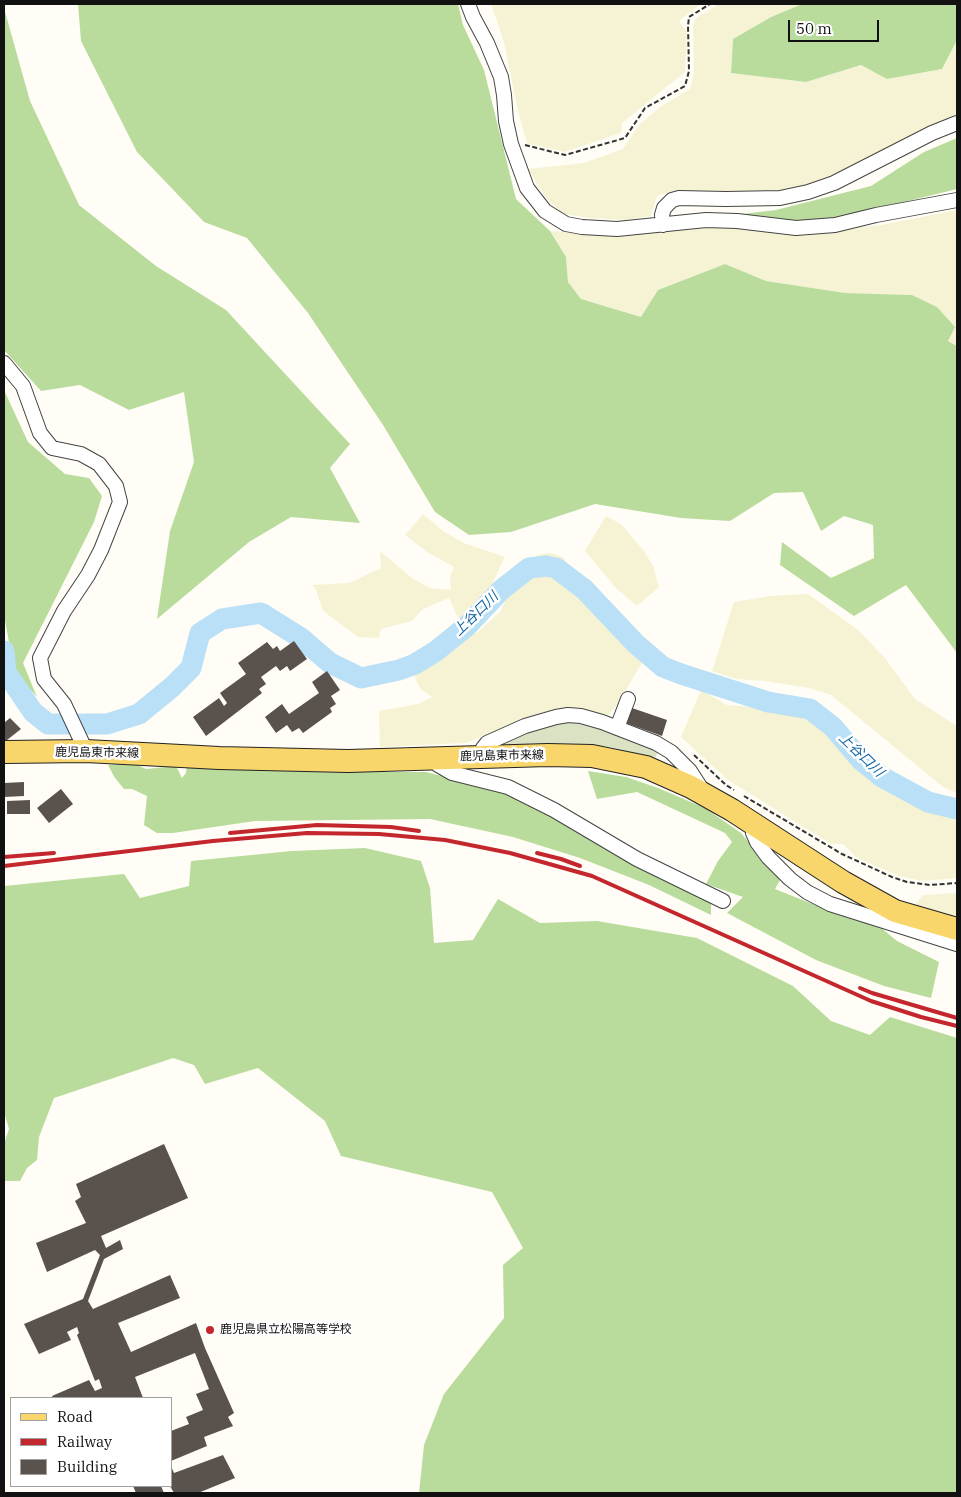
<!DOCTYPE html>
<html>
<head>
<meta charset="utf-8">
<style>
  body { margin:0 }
  #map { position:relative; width:961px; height:1497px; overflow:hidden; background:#fffdf5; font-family:"IBM Plex Serif",serif }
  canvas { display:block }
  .frame { position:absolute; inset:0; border:5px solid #111; pointer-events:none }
  .legend { position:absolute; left:10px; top:1397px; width:162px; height:90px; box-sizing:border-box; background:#fff; border:1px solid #a0a0a0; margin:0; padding:6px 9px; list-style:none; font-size:15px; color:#111 }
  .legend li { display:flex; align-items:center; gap:10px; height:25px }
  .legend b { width:25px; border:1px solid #a0a0a0 }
  .scale { position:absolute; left:788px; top:20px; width:91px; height:22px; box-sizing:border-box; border:2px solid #111; border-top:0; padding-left:6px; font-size:15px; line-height:18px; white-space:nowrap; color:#111; -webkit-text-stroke:4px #fff; paint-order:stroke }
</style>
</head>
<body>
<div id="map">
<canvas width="961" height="1497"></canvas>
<div class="frame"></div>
<ul class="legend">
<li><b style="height:6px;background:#f9d66b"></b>Road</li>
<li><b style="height:6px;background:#c4262e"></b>Railway</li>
<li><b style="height:14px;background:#5a524d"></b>Building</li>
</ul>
<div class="scale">50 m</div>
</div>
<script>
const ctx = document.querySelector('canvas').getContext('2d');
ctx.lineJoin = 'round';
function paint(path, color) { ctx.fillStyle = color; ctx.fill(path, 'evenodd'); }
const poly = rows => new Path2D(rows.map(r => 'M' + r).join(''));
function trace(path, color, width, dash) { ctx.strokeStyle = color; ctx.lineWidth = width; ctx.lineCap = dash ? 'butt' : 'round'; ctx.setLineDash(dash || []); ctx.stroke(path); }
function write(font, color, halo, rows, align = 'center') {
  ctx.font = font + ' "IBM Plex Serif","Noto Sans JP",serif'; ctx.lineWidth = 5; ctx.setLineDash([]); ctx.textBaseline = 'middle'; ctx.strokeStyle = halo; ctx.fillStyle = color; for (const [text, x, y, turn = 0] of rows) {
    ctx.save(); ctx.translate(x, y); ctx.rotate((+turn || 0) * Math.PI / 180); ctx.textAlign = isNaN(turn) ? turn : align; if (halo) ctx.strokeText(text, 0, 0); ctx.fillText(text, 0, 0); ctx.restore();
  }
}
const farmland = poly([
  [491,4,701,4,679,21,687,32,685,72,622,123,621,133,565,152,527,143,518,112,504,42],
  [719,4,802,4,771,17,733,39,731,73,806,82,861,65,887,79,942,69,957,40,957,119,864,163,813,184,780,194,718,193,677,190,657,196,651,216,626,220,590,218,563,214,546,198,528,169,584,163,623,149,639,125,660,107,690,89,694,73,693,26,695,19],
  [957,210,957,346,948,341,955,327,937,307,912,295,845,293,766,281,725,264,658,290,642,317,581,299,568,282,566,257,550,231,601,234,728,225,803,232,881,225],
  [423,514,443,531,464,543,505,557,489,590,480,605,459,620,449,598,423,609,412,621,381,629,379,638,358,637,323,611,316,590,312,585,349,583,381,568,380,551,412,578,430,588,451,590,450,576,454,567,427,552,405,535],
  [606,516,621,524,644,551,653,566,659,587,637,606,616,588,585,551],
  [551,553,563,557,576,577,630,631,651,647,619,702,607,717,567,707,541,713,466,743,380,747,379,711,418,704,432,697,420,688,412,671,411,662,478,632,500,612,523,566,538,555],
  [808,594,857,629,885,658,915,699,957,726,957,793,943,787,831,695,809,688,764,681,736,679,712,671,734,602,771,596],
  [701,690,727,705,792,710,811,714,844,735,901,781,952,818,957,820,957,878,923,881,899,876,857,858,843,844,831,844,728,780,681,737],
  [957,893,957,919,914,906,923,895]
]);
const forest = poly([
  [78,4,458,4,463,25,484,70,516,199,550,231,566,257,568,282,581,299,641,317,658,290,725,264,766,281,845,293,912,295,937,307,955,327,948,341,957,346,957,653,906,585,854,616,780,565,782,542,831,578,874,558,873,525,844,516,821,531,803,492,774,493,730,521,681,518,595,504,511,532,469,535,435,512,383,425,308,313,247,238,204,222,137,152,81,41],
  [802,4,957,4,957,40,942,69,887,79,861,65,806,82,731,73,733,39,771,17],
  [4,8,30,101,79,205,156,266,226,310,350,444,330,468,360,523,291,517,249,542,157,619,170,531,194,462,184,392,129,410,80,385,41,391,4,350],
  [957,138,957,189,822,222,789,221,748,218,742,214,776,210,871,186,924,152],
  [4,390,28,442,65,474,89,478,102,496,94,522,23,663,37,697,14,671,4,614],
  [133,763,146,769,176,766,182,778,186,773,187,765,348,772,426,772,474,784,503,792,525,802,711,901,711,915,649,885,580,858,513,837,430,819,255,821,173,833,157,833,144,825,147,796,132,789,124,789,115,778,108,765],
  [588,771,626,777,658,788,705,808,741,833,780,880,775,889,830,911,879,926,897,941,939,962,931,998,884,986,816,960,727,913,743,897,706,884,718,861,732,842,725,833,637,792,597,799],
  [365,848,421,861,430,888,434,943,473,940,498,899,540,923,597,921,697,938,793,986,831,1021,870,1035,890,1017,957,1038,957,1493,419,1493,424,1445,444,1394,504,1318,503,1265,523,1248,492,1192,341,1156,325,1121,258,1068,205,1084,194,1065,173,1058,54,1098,39,1137,37,1160,27,1168,20,1181,4,1181,4,1144,9,1129,4,1112,4,886,124,874,140,898,189,886,191,861,292,851]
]);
const cemetery = poly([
  [577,721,591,724,658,752,655,758,610,747,575,744,492,748,534,728,561,722]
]);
const river = poly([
  [4,651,6,672,33,712,48,724,107,724,139,714,172,687,191,668,200,633,222,619,261,613,301,638,330,663,361,678,399,670,415,664,436,651,467,626,501,590,529,568,546,566,556,568,584,589,636,644,663,667,681,674,768,702,810,709,833,727,860,759,882,777,928,802,957,809]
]);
const building = poly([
  [294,641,307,659,290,671,287,666,280,671,276,666,261,677,266,684,259,689,262,693,206,736,193,717,219,698,224,706,227,703,220,693,246,674,238,663,267,642,273,649,277,646,280,651],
  [327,671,340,690,331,696,336,704,330,708,332,712,303,733,299,728,292,732,287,725,276,733,265,717,282,704,289,714,319,693,312,682],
  [632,708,667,720,662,736,626,723],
  [10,718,21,729,7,740,4,740,4,723],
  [24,782,24,796,4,797,4,783],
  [61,789,73,804,49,823,37,808],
  [30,800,30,814,7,814,7,801],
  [164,1144,188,1198,101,1236,106,1248,120,1240,123,1249,104,1259,88,1301,93,1309,170,1275,180,1298,118,1323,131,1352,196,1323,205,1348,234,1413,228,1417,233,1426,204,1437,207,1446,171,1461,171,1431,189,1424,186,1417,203,1410,196,1394,209,1389,195,1353,135,1377,143,1398,53,1398,52,1396,89,1380,95,1391,102,1388,99,1379,95,1381,77,1335,79,1333,77,1327,67,1332,71,1340,39,1354,24,1324,83,1299,100,1255,95,1250,47,1272,36,1243,86,1223,75,1201,81,1197,76,1184],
  [223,1455,235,1478,198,1493,174,1493,170,1486,171,1466,174,1473],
  [133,1486,161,1486,164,1493,136,1493]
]);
const path = poly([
  [525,145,565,155,625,138,645,108,685,86,689,71,688,26,689,17,710,4],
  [694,755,726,785,734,790],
  [744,796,842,854,892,877,907,882,930,885,957,883]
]);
const minor = poly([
  [468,4,473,17,487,43,501,77,504,95,506,121,511,144,527,188,545,211,566,224,582,227,617,229,706,220,737,221,796,228,835,225,876,215,957,200],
  [663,225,662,215,664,208,672,200,679,198,726,199,780,198,808,192,834,183,932,133,957,123],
  [4,363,23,386,40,433,52,448,81,454,99,464,116,486,120,502,101,550,88,575,64,611,40,658,44,679,64,704,86,751],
  [617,728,628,699],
  [481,757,483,748,487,743,525,726,556,717,568,715,581,716,602,722,656,743,671,752,690,771,703,791],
  [434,758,438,765,452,773,508,787,554,810,637,859,723,901],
  [752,823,753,833,757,842,768,857,790,879,807,892,830,904,957,944]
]);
const primary = poly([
  [4,752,86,751,219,758,348,761,548,755,592,756,646,767,691,787,732,810,843,882,895,911,957,929]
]);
const rail = poly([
  [230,833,317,825,391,827,419,831],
  [537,853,561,859,580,866],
  [4,857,54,853],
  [4,866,213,841,307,833,379,834,445,840,510,853,592,876,871,1001,921,1017,957,1026],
  [860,988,872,993,957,1018]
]);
const markers = [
  [210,1330,5,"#c4262e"]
];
const streetNames = [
  ["鹿児島東市来線",97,753,1],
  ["鹿児島東市来線",502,756,-1]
];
const poiNames = [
  ["鹿児島県立松陽高等学校",220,1330]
];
const waterNames = [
  ["上谷口川",476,614,-44],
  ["上谷口川",861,755,44]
];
paint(farmland, '#f6f3d4');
paint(forest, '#b9dc9c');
paint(cemetery, '#d9e3c4');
trace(river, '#b9e0f7', 21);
paint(building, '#5a524d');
trace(minor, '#444', 16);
trace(primary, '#222', 24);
trace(path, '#333', 2, [5, 2.5]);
trace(minor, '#fff', 14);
trace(primary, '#f9d66b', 22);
trace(rail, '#c4262e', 4);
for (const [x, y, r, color] of markers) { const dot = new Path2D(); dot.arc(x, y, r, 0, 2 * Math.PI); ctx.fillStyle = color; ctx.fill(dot); trace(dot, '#fff', 2); }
write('12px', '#111', '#fff', streetNames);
write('12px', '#111', '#fff', poiNames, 'left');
write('italic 14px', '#1768a6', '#fff', waterNames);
</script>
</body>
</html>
